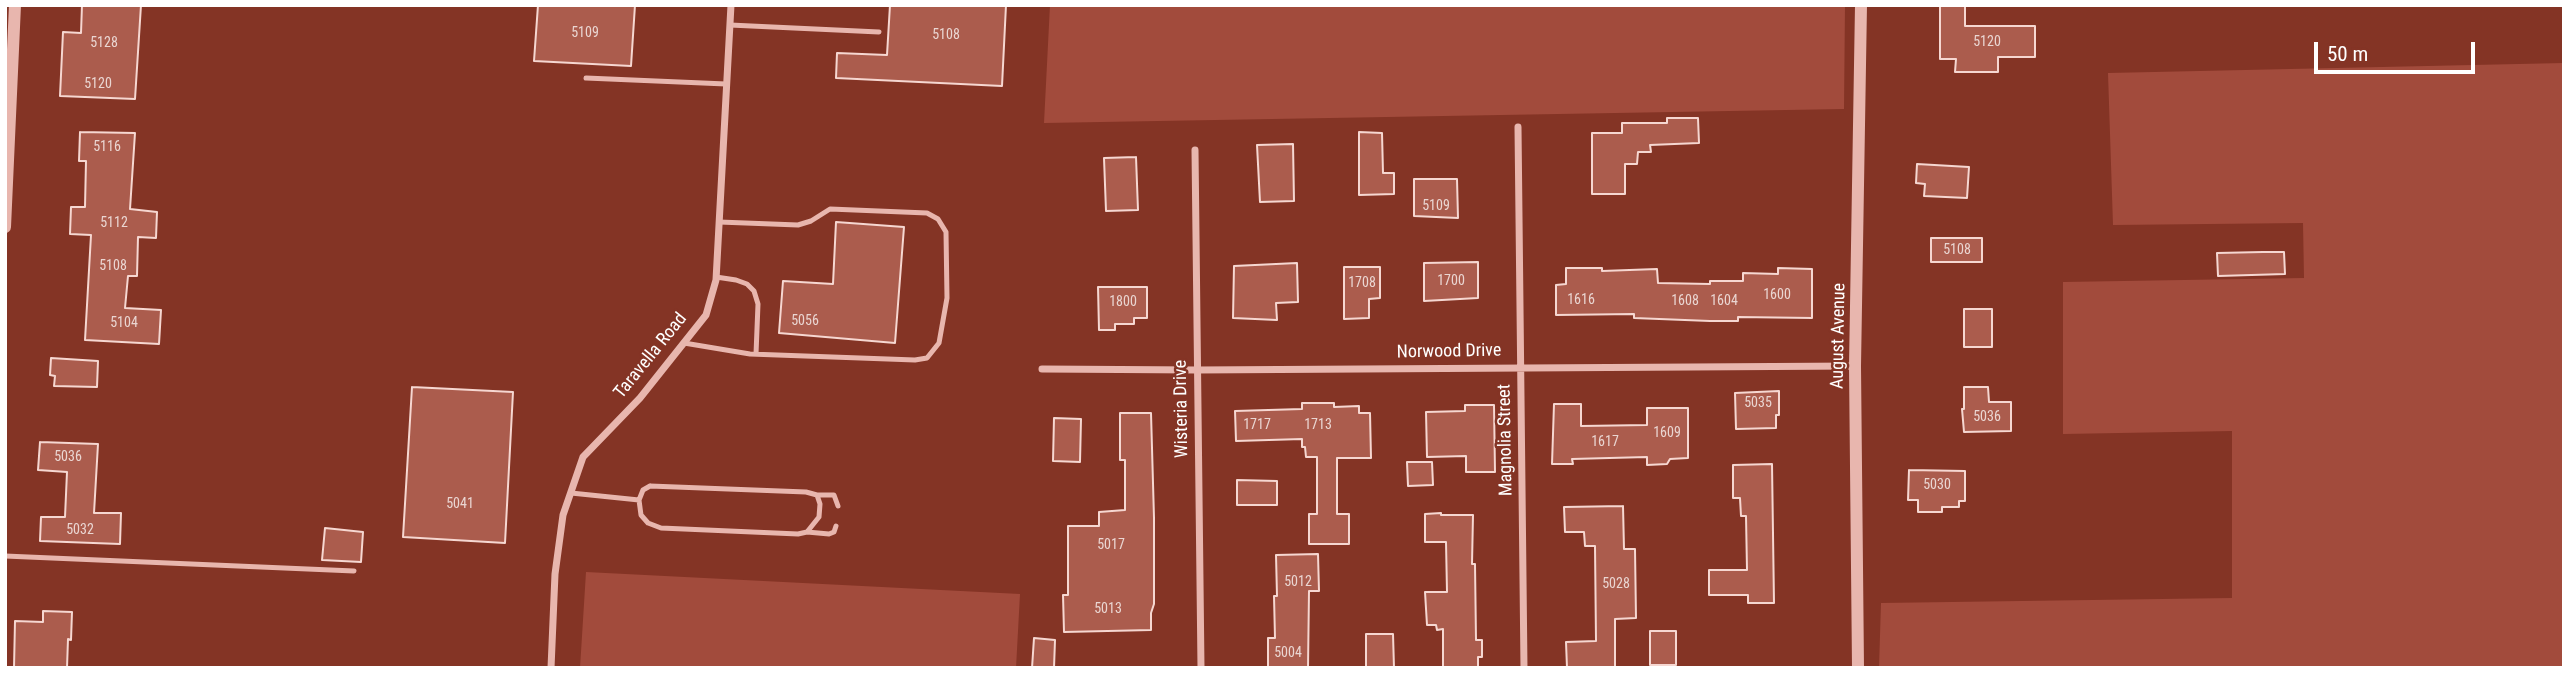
<!DOCTYPE html>
<html>
<head>
<meta charset="utf-8">
<style>
  body { margin:0 }
  #map { position:relative; width:2569px; height:673px; overflow:hidden; background:#843425; font-family:"Roboto Condensed",sans-serif }
  canvas { display:block }
  .frame { position:absolute; inset:0; border:7px solid #fff; pointer-events:none }
  .scale { position:absolute; left:2314px; top:42px; width:161px; height:32px; box-sizing:border-box; border:4px solid #fff; border-top:0; padding-left:9px; font-size:21px; line-height:24px; white-space:nowrap; color:#fff; -webkit-text-stroke:5px #843425; paint-order:stroke }
</style>
</head>
<body>
<div id="map">
<canvas width="2569" height="673"></canvas>
<div class="frame"></div>
<div class="scale">50 m</div>
</div>
<script>
const ctx = document.querySelector('canvas').getContext('2d');
ctx.lineJoin = 'round';
function paint(path, color) { ctx.fillStyle = color; ctx.fill(path, 'evenodd'); }
const poly = rows => new Path2D(rows.map(r => 'M' + r).join(''));
function trace(path, color, width, dash) { ctx.strokeStyle = color; ctx.lineWidth = width; ctx.lineCap = dash ? 'butt' : 'round'; ctx.setLineDash(dash || []); ctx.stroke(path); }
function write(font, color, halo, rows, align = 'center') {
  ctx.font = font + ' "Roboto Condensed",sans-serif'; ctx.lineWidth = 5; ctx.setLineDash([]); ctx.textBaseline = 'middle'; ctx.strokeStyle = halo; ctx.fillStyle = color; for (const [text, x, y, turn = 0] of rows) {
    ctx.save(); ctx.translate(x, y); ctx.rotate((+turn || 0) * Math.PI / 180); ctx.textAlign = isNaN(turn) ? turn : align; if (halo) ctx.strokeText(text, 0, 0); ctx.fillText(text, 0, 0); ctx.restore();
  }
}
const green = poly([
  [1050,5,1845,5,1844,109,1044,123],
  [2564,63,2564,668,1879,668,1881,603,2232,598,2232,431,2063,434,2063,282,2304,278,2303,223,2113,225,2108,73],
  [586,572,1020,594,1016,668,580,668]
]);
const building = poly([
  [82,5,141,5,135,99,60,96,63,32,81,33,82,5],
  [538,5,635,5,631,66,534,61,538,5],
  [890,5,1006,5,1002,86,836,78,837,53,887,55,890,5],
  [1940,5,1965,5,1965,26,2035,26,2035,57,1998,57,1998,72,1955,72,1956,59,1940,59,1940,5],
  [1667,118,1698,118,1699,143,1650,145,1651,152,1638,152,1637,164,1625,164,1625,194,1592,194,1592,133,1622,133,1622,123,1667,123,1667,118],
  [80,132,135,133,130,209,157,212,156,238,138,237,137,276,128,276,125,308,161,310,159,344,85,340,91,235,70,234,71,207,85,207,86,161,79,161,80,132],
  [1359,132,1382,133,1383,173,1394,173,1394,194,1359,195,1359,132],
  [1293,144,1294,201,1260,202,1257,145,1293,144],
  [1136,157,1138,210,1106,211,1104,158,1136,157],
  [1917,164,1969,167,1967,198,1924,196,1925,184,1916,183,1917,164],
  [1414,179,1457,179,1458,218,1414,216,1414,179],
  [836,222,904,227,895,343,779,333,783,281,833,284,836,222],
  [1931,238,1982,238,1982,262,1931,262,1931,238],
  [2263,252,2284,252,2285,274,2218,276,2217,253,2263,252],
  [1478,262,1478,298,1424,301,1424,263,1478,262],
  [1297,263,1298,302,1276,303,1277,320,1233,318,1234,266,1297,263],
  [1344,267,1380,267,1380,298,1369,299,1369,318,1344,319,1344,267],
  [1566,268,1602,268,1602,271,1657,269,1658,283,1710,284,1710,281,1743,281,1743,273,1778,274,1778,268,1812,269,1812,318,1738,317,1738,321,1710,321,1634,318,1634,314,1556,315,1556,285,1566,284,1566,268],
  [1098,287,1147,287,1147,318,1134,318,1134,324,1115,324,1115,330,1099,330,1098,287],
  [1964,309,1992,309,1992,347,1964,347,1964,309],
  [51,358,98,361,97,387,54,386,55,376,50,375,51,358],
  [412,387,513,392,505,543,403,537,412,387],
  [1964,387,1988,387,1989,402,2011,402,2011,431,1964,432,1962,409,1964,409,1964,387],
  [1779,391,1779,415,1776,415,1776,428,1736,429,1735,393,1779,391],
  [1302,403,1334,403,1334,407,1359,406,1359,413,1370,413,1371,458,1337,458,1337,514,1349,514,1349,544,1309,544,1309,514,1317,514,1317,457,1306,457,1305,447,1302,447,1302,439,1236,441,1235,411,1302,409,1302,403],
  [1554,404,1581,404,1581,426,1647,425,1647,408,1688,408,1688,458,1670,459,1667,464,1647,465,1647,457,1572,459,1573,464,1552,464,1554,404],
  [1465,405,1494,405,1495,472,1466,472,1466,456,1427,457,1426,412,1465,411,1465,405],
  [1120,413,1151,413,1154,518,1154,604,1151,613,1151,630,1064,632,1063,595,1068,595,1068,526,1099,526,1099,512,1125,510,1125,460,1120,460,1120,413],
  [1054,418,1081,419,1080,462,1053,461,1054,418],
  [40,442,98,444,94,513,121,513,120,544,40,541,41,517,65,517,67,472,38,470,40,442],
  [1407,462,1432,462,1433,485,1408,486,1407,462],
  [1772,464,1774,603,1748,603,1748,595,1709,595,1709,570,1747,570,1746,516,1741,516,1740,498,1733,498,1733,465,1772,464],
  [1909,470,1965,471,1965,501,1959,501,1959,507,1942,507,1942,512,1918,512,1918,500,1908,500,1909,470],
  [1237,480,1277,481,1277,505,1237,505,1237,480],
  [1623,506,1624,549,1635,549,1636,618,1615,619,1615,668,1567,668,1566,642,1596,641,1595,546,1585,546,1584,532,1565,532,1564,507,1623,506],
  [1441,513,1441,515,1473,515,1472,564,1475,564,1476,640,1482,640,1482,657,1478,657,1478,668,1443,668,1443,629,1437,630,1436,625,1427,625,1425,592,1447,592,1446,542,1425,542,1425,514,1441,513],
  [325,528,363,532,361,562,322,560,325,528],
  [1318,554,1319,591,1309,591,1308,668,1268,668,1268,638,1275,638,1274,596,1277,596,1276,555,1318,554],
  [43,611,72,612,71,640,68,639,67,668,14,668,15,621,43,622,43,611],
  [1650,631,1676,631,1676,665,1650,665,1650,631],
  [1366,634,1393,634,1394,668,1366,668,1366,634],
  [1034,638,1055,640,1054,668,1032,668,1034,638]
]);
const service = poly([
  [730,25,879,32],
  [586,78,726,84],
  [716,277,736,280,747,284,754,291,758,304,756,354],
  [684,343,750,354,915,360,927,358,939,343,947,298,946,232,938,219,927,213,830,209,811,221,798,225,719,222],
  [650,486,806,492,817,495,820,504,819,517,807,532,798,534,661,528,648,523,641,515,639,500,643,490,650,486],
  [571,493,639,500],
  [817,495,834,495,838,506],
  [807,532,829,534,834,532,836,526],
  [5,556,354,571]
]);
const minor = poly([
  [1518,127,1524,668],
  [1195,150,1201,668],
  [1042,369,1197,370,1855,366],
  [551,668,555,574,563,515,583,457,640,398,706,315,716,280,731,5]
]);
const tertiary = poly([
  [5,227,15,5],
  [1858,668,1855,366,1861,5]
]);
const numberNames = [
  ["5109",585,33],
  ["5108",946,35],
  ["5120",1987,42],
  ["5128",104,43],
  ["5120",98,84],
  ["5116",107,147],
  ["5109",1436,206],
  ["5112",114,223],
  ["5108",1957,250],
  ["5108",113,266],
  ["1700",1451,281],
  ["1708",1362,283],
  ["1600",1777,295],
  ["1616",1581,300],
  ["1608",1685,301],
  ["1604",1724,301],
  ["1800",1123,302],
  ["5056",805,321],
  ["5104",124,323],
  ["5035",1758,403],
  ["5036",1987,417],
  ["1717",1257,425],
  ["1713",1318,425],
  ["1609",1667,433],
  ["1617",1605,442],
  ["5036",68,457],
  ["5030",1937,485],
  ["5041",460,504],
  ["5032",80,530],
  ["5017",1111,545],
  ["5012",1298,582],
  ["5028",1616,584],
  ["5013",1108,609],
  ["5004",1288,653]
];
const streetNames = [
  ["August Avenue",1839,336,-89],
  ["Norwood Drive",1449,352,-1],
  ["Taravella Road",651,356,-51],
  ["Wisteria Drive",1182,409,-91],
  ["Magnolia Street",1506,440,-91]
];
paint(green, '#a24b3c');
paint(building, '#ab5c4d');
trace(building, '#f6d7d1', 2);
trace(service, '#e8b6ae', 5);
trace(minor, '#e8b6ae', 7);
trace(tertiary, '#e8b6ae', 12);
write('14px', '#ead6d2', null, numberNames);
write('18px', '#fff', '#843425', streetNames);
</script>
</body>
</html>
